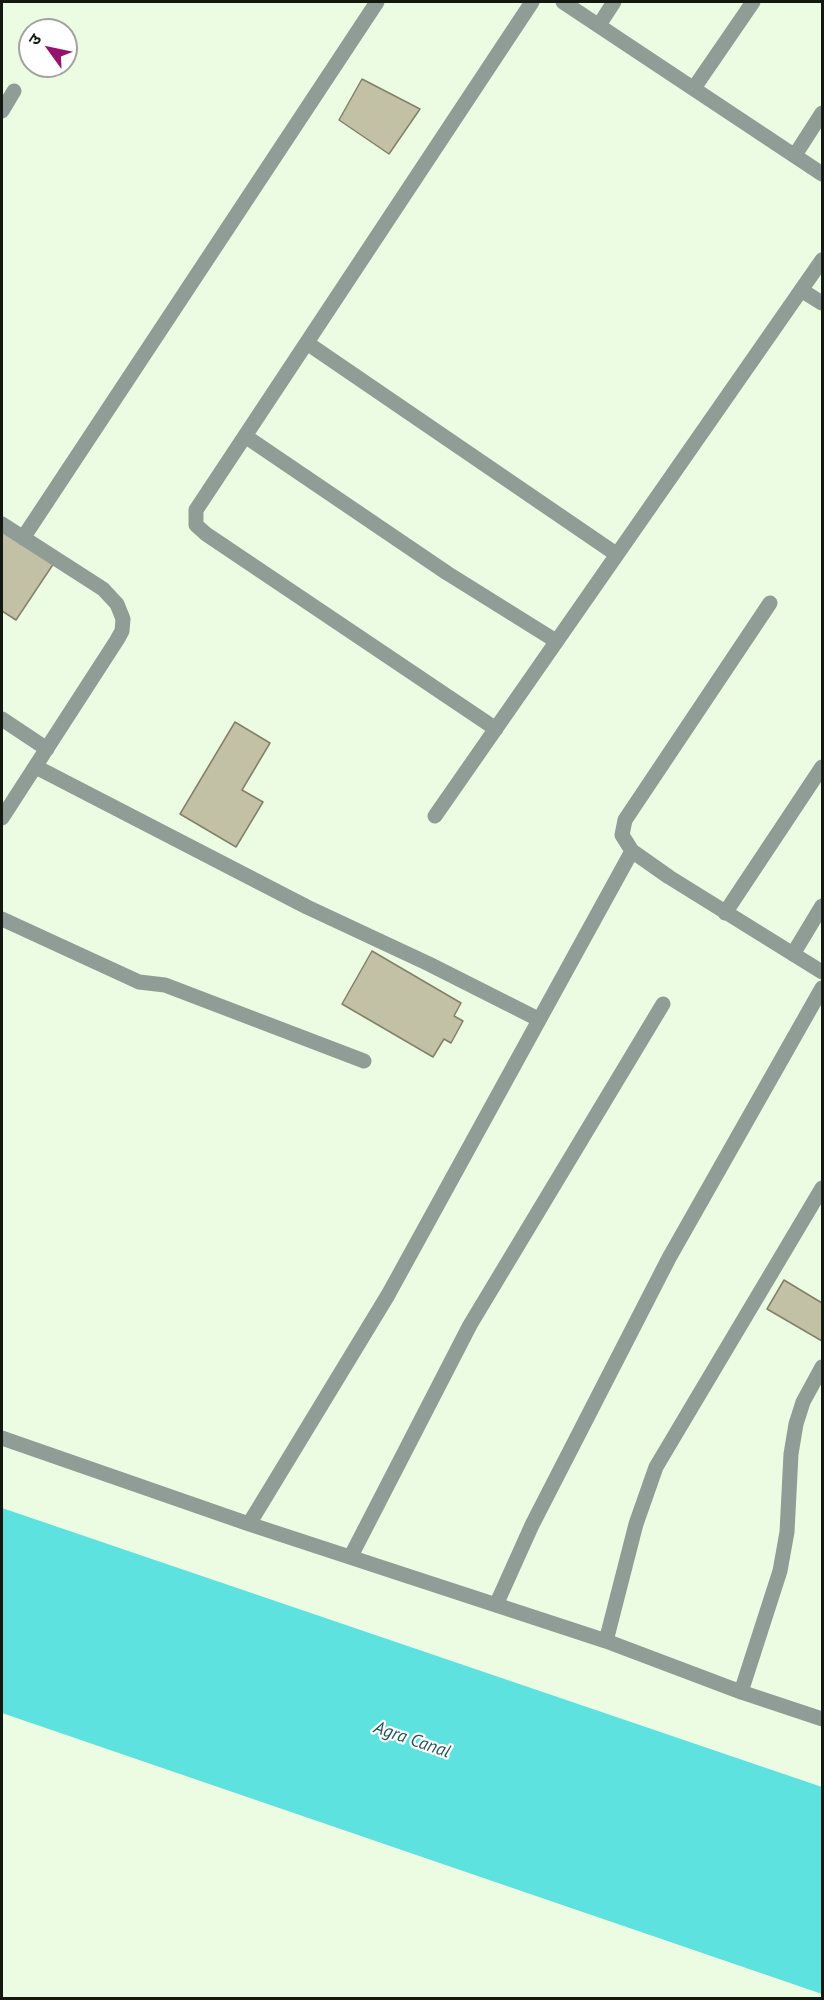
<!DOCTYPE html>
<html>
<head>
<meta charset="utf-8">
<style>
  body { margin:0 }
  #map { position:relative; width:824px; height:2000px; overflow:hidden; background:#ecfce3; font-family:"PT Sans","Noto Sans Devanagari",sans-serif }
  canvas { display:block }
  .frame { position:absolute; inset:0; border:3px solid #131910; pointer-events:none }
  .north { position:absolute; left:18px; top:18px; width:60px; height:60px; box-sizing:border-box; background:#fff; border:2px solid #a1a39f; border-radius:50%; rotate:303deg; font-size:16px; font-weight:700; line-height:24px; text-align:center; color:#131910 }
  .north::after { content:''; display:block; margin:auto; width:21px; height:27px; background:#95136a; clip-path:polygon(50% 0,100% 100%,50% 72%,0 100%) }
</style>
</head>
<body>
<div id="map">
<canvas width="824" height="2000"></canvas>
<div class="frame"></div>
<div class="north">उ</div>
</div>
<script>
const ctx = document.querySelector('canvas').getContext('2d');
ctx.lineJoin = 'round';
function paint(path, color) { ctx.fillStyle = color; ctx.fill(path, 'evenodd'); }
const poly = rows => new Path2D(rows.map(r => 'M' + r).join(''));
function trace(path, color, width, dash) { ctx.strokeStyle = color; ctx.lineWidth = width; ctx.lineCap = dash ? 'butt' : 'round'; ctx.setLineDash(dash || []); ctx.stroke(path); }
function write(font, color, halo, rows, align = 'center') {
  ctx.font = font + ' "PT Sans",sans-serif'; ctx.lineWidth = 4.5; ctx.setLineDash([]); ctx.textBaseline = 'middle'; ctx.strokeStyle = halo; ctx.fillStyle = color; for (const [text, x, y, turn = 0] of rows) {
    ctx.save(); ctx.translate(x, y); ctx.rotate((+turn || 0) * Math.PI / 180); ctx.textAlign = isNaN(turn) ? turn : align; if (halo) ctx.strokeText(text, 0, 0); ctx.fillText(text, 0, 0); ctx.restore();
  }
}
const water = poly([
  [2,1508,822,1787,822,1994,2,1713]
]);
const building = poly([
  [362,79,420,109,389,154,339,120,362,79],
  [2,528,54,563,16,620,2,611,2,528],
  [235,722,270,743,242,790,263,802,236,847,180,814,235,722],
  [372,951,461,1003,454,1016,463,1021,451,1043,444,1039,433,1057,342,1004,372,951],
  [784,1280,822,1303,822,1341,767,1309,784,1280]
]);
const minor = poly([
  [563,2,822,174],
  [599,25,614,2],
  [694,88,753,2],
  [2,111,14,91],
  [795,155,822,113],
  [801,290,822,303],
  [307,343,616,554],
  [245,436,447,573,556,641],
  [2,524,103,589,117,604,123,619,122,631,117,640,2,818],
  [23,538,377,2],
  [770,603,625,820,622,835,632,851,669,877,822,972],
  [2,719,47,749],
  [496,729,206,534,196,525,196,510,532,2],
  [36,767,307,907,429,964,538,1019],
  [435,816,822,260],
  [725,913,822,767],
  [2,919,139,982,165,985,364,1061],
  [793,954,822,906],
  [2,1438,249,1524,606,1641,741,1692,822,1719],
  [249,1524,388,1295,632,851],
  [351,1556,470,1325,663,1004],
  [496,1605,532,1525,669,1258,822,988],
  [606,1641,636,1524,656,1467,822,1188],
  [741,1692,780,1571,787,1532,791,1454,796,1424,803,1402,822,1367]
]);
const waterNames = [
  ["Agra Canal",412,1740,19]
];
paint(water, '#5de2e0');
paint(building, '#c2c1a6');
trace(building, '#828168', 1.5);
trace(minor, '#909c96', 15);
write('italic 18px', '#205958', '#fff', waterNames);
</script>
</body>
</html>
